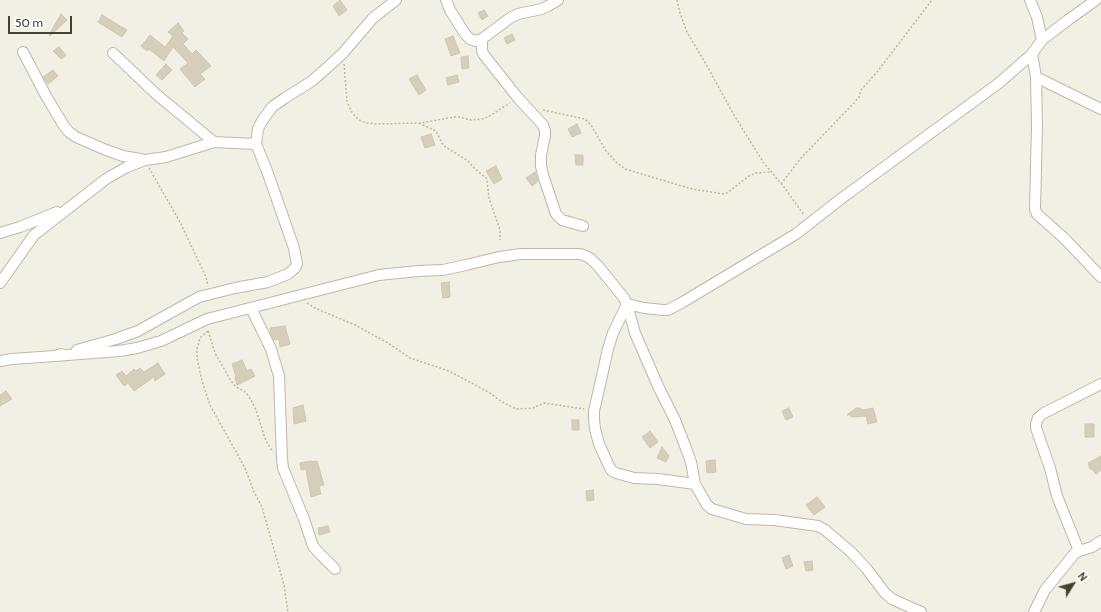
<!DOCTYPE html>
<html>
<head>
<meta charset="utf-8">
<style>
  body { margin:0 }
  #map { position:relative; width:1101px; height:612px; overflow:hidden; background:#f2f0e4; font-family:Cabin,sans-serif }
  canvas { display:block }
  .north { position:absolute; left:1053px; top:564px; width:40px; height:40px; -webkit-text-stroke:3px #fff; paint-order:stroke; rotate:53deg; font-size:11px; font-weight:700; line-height:16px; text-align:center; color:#444134 }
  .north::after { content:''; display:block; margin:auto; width:14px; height:18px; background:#444134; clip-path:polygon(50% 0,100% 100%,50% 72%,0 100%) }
  .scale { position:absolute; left:8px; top:16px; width:64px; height:18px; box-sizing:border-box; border:2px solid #444134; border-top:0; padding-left:5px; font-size:12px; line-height:14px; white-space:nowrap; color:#444134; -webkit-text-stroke:3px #fff; paint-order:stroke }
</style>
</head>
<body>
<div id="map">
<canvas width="1101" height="612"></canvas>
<div class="north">N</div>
<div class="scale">50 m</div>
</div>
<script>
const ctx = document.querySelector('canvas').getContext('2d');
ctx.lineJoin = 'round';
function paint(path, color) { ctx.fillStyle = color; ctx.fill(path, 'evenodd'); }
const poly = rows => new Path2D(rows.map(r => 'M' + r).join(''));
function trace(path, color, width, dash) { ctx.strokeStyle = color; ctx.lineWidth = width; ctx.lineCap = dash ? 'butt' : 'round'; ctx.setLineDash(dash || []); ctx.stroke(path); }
const building = poly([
  [340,0,347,10,339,16,333,6,340,0],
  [484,10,488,16,482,20,478,13,484,10],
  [61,14,67,20,50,36,49,35,61,14],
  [102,15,127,30,122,37,98,22,102,15],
  [178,23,184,31,182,33,188,39,183,44,192,54,196,50,211,66,200,74,205,79,195,87,180,69,188,63,173,47,164,61,149,49,147,51,141,46,150,35,165,47,173,36,168,32,178,23],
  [512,34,515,40,507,44,504,38,512,34],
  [453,36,460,53,451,56,445,39,453,36],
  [59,47,66,55,61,59,53,51,59,47],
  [468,56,469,68,462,69,461,57,468,56],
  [166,64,172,70,162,80,156,75,166,64],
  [53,70,58,76,48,84,43,77,53,70],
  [417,75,426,90,419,95,409,79,417,75],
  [457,75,459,82,448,85,446,78,457,75],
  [577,124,581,133,572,137,568,129,577,124],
  [431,134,435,145,425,148,421,137,431,134],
  [575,155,583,155,583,165,576,165,575,155],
  [496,166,502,179,494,184,486,171,496,166],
  [535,172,538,181,532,186,526,178,535,172],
  [449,282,450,297,443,298,441,283,449,282],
  [285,326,290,344,280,347,279,339,274,340,271,334,270,328,285,326],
  [242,360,247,371,251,369,255,376,237,385,235,377,236,376,232,364,242,360],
  [158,363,165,374,155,381,154,377,134,391,128,383,124,386,116,375,122,371,126,376,134,369,136,371,140,368,144,372,158,363],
  [6,391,12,399,0,406,0,395,6,391],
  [303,405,306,421,294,424,293,408,303,405],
  [789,408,793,417,786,420,782,411,789,408],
  [856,408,859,408,863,410,873,408,877,422,868,424,866,416,851,417,851,415,847,415,856,408],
  [572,420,579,420,579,430,572,430,572,420],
  [1085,424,1094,424,1094,437,1085,437,1085,424],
  [650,431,658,442,650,448,642,437,650,431],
  [662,447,669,456,666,462,657,458,662,447],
  [1101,456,1101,470,1096,474,1092,469,1090,469,1088,463,1101,456],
  [715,460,716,472,707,473,706,461,715,460],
  [311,461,311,462,317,461,324,485,319,486,321,494,311,497,306,469,301,470,300,463,311,461],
  [593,490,594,500,587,501,586,491,593,490],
  [817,497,825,507,814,515,806,505,817,497],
  [328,526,330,532,319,535,318,528,328,526],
  [789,555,793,566,786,569,782,558,789,555],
  [812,561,813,570,806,571,804,562,812,561]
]);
const path = poly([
  [677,0,680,13,687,32,707,66,734,115,763,162,784,187,804,215],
  [344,64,347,101,351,111,357,118,361,121,367,123,377,124,421,123,454,117,459,117,471,120,482,119,488,117,510,103],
  [543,110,585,119,591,125,606,151,616,162,625,169,692,189,724,194,727,193,749,176,756,173,771,172],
  [419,123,436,131,442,143,444,146,468,161,474,168,486,178,487,181,489,198,500,230,500,240],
  [149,168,180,222,206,277,208,286],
  [781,184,801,158,854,103,859,97,861,90,877,72,932,0],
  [307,303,315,308,355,325,388,343,410,358,449,371,490,393,502,402,516,409,533,408,544,403,584,409],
  [208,331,200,338,197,349,197,358,202,381,210,405,245,468,254,492,262,507,284,585,288,612],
  [208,331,215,353,231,381,236,387,244,391,247,394,251,400,256,410,266,441,273,452]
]);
const minor = poly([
  [446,0,450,10,465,34,470,39,476,41,482,39,510,18,518,14,542,9,548,6,558,0],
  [1030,0,1037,17,1042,40],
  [482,39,482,51,484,55,518,98,543,125,545,131,545,136,541,155,541,166,543,175,556,214,562,220,583,226],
  [23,52,46,96,64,126,69,132,76,137,106,150,123,156,145,160],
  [113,53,156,94,214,142],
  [1032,54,1036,77,1037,126,1035,209,1037,214,1065,239,1101,277],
  [1036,77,1101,109],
  [0,233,20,227,57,212],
  [0,283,34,235,106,179,127,167,145,160,166,157,214,142,256,144],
  [251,308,271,349,279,376,282,459,283,468,304,519,313,546,318,552,335,569],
  [77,350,116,339,138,331,199,297,235,288,268,282,288,274,295,268,297,264,294,248,267,171,256,144,258,129,262,121,272,107,285,98,312,81,330,65,343,53,373,18,396,0],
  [55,356,119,351,137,348,161,341,207,319,379,275,418,271,443,270,466,265,499,257,521,254,580,254,586,256,591,259,598,266,624,298,627,304,635,333,658,386,675,420,684,443,691,462,695,484,707,505,712,509,746,519,774,520,818,526,825,530,850,551,866,568,885,593,892,599,921,612],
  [0,361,12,359,55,356,61,354],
  [695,484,658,479,634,478,616,473,612,471,609,466,599,444,595,429,594,419,594,411,608,349,613,333,627,304,644,308,663,310,668,310,683,302,796,234,842,198,999,83,1032,54,1042,40,1068,20,1096,0],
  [1079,551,1057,496,1050,468,1036,428,1036,424,1038,418,1044,413,1101,384],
  [1034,612,1045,590,1075,553,1079,551,1092,547,1101,541]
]);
paint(building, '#d4ceba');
trace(building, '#cec7ad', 1);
trace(minor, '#bdb9a7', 12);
trace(path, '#bfb898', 1.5, [2, 2]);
trace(minor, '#fff', 10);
</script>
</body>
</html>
